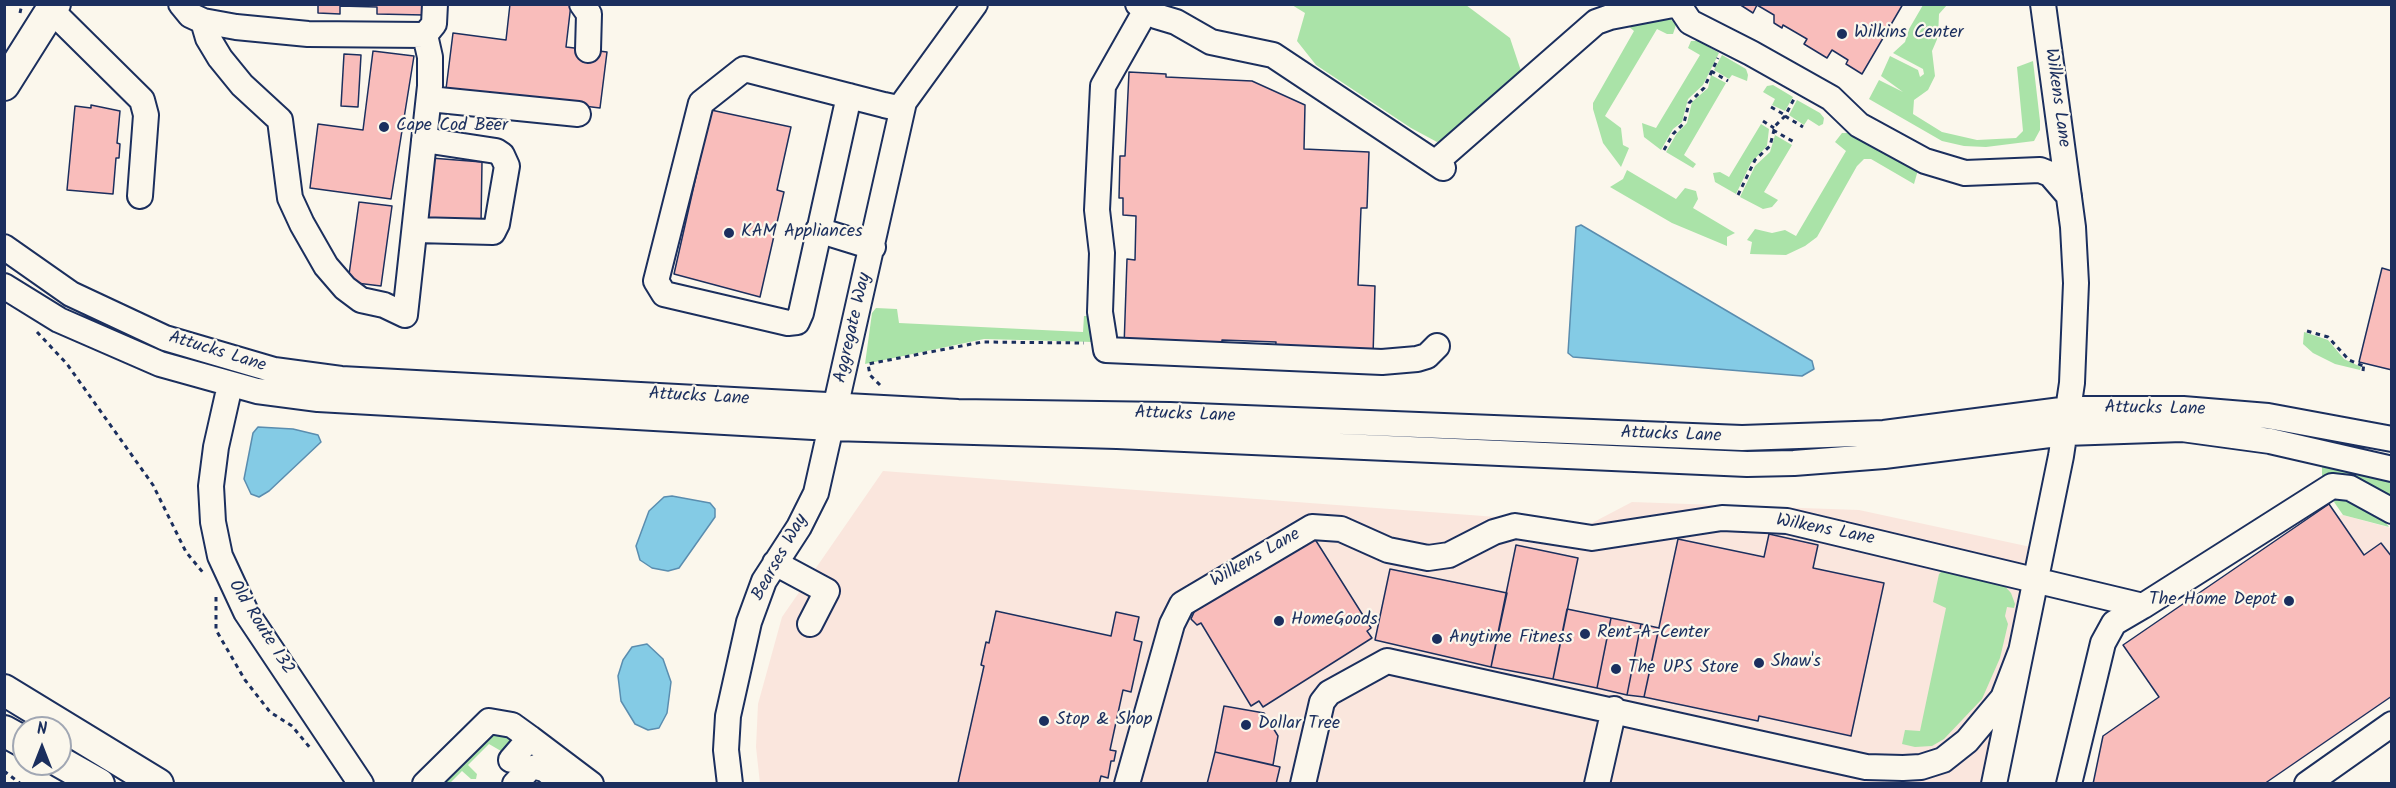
<!DOCTYPE html>
<html>
<head>
<meta charset="utf-8">
<style>
  body { margin:0 }
  #map { position:relative; width:2396px; height:788px; overflow:hidden; background:#fbf7ec; font-family:Kalam,sans-serif }
  canvas { display:block }
  .frame { position:absolute; inset:0; border:6px solid #1b2f5e; pointer-events:none }
  .north { position:absolute; left:12px; top:716px; width:60px; height:60px; box-sizing:border-box; background:#fbf7ec; border:2px solid #a1a7b3; border-radius:50%; rotate:0deg; font-size:16px; font-weight:700; line-height:24px; text-align:center; color:#1b2f5e }
  .north::after { content:''; display:block; margin:auto; width:21px; height:27px; background:#1b2f5e; clip-path:polygon(50% 0,100% 100%,50% 72%,0 100%) }
</style>
</head>
<body>
<div id="map">
<canvas width="2396" height="788"></canvas>
<div class="frame"></div>
<div class="north">N</div>
</div>
<script>
const ctx = document.querySelector('canvas').getContext('2d');
ctx.lineJoin = 'round';
function paint(path, color) { ctx.fillStyle = color; ctx.fill(path, 'evenodd'); }
const poly = rows => new Path2D(rows.map(r => 'M' + r).join(''));
function trace(path, color, width, dash) { ctx.strokeStyle = color; ctx.lineWidth = width; ctx.lineCap = dash ? 'butt' : 'round'; ctx.setLineDash(dash || []); ctx.stroke(path); }
function write(font, color, halo, rows, align = 'center') {
  ctx.font = font + ' Kalam,sans-serif'; ctx.lineWidth = 4.5; ctx.setLineDash([]); ctx.textBaseline = 'middle'; ctx.strokeStyle = halo; ctx.fillStyle = color; for (const [text, x, y, turn = 0] of rows) {
    ctx.save(); ctx.translate(x, y); ctx.rotate((+turn || 0) * Math.PI / 180); ctx.textAlign = isNaN(turn) ? turn : align; if (halo) ctx.strokeText(text, 0, 0); ctx.fillText(text, 0, 0); ctx.restore();
  }
}
const built = poly([
  [883,471,1590,524,1632,502,1859,510,2054,552,2004,783,760,784,756,747,758,704,782,617],
  [2343,515,2391,528,2391,557,2381,543,2364,555,2337,516]
]);
const green = poly([
  [1292,5,1466,5,1510,38,1522,74,1443,140,1437,142,1411,128,1316,65,1297,41,1305,13],
  [1923,5,1947,5,1939,14,1938,37,1932,51,1935,76,1928,90,1914,100,1913,114,1942,132,1977,140,2016,138,2023,131,2017,67,2033,61,2040,121,2040,130,2034,141,1986,147,1964,146,1942,141,1869,99,1879,80,1903,92,1881,76,1890,56,1918,70,1920,77,1924,74,1923,69,1893,53,1905,42,1909,29],
  [1669,17,1676,25,1673,34,1667,34,1657,29,1605,116,1621,128,1623,145,1629,148,1621,167,1603,143,1593,109,1593,103,1634,31,1627,25],
  [1691,41,1699,41,1719,53,1703,85,1688,99,1682,122,1673,129,1661,150,1644,137,1642,123,1656,128,1700,55,1688,48],
  [1722,55,1746,69,1748,75,1747,81,1732,75,1729,79,1714,70],
  [1711,75,1726,83,1684,155,1696,164,1693,168,1666,152,1677,133,1687,123,1692,102,1708,88],
  [1773,85,1793,97,1785,111,1772,105,1775,99,1763,92,1767,86],
  [1797,100,1820,113,1824,118,1823,124,1819,126,1808,119,1804,125,1789,115],
  [1761,124,1769,129,1767,146,1751,163,1736,194,1715,182,1713,173,1720,172,1729,177],
  [1842,133,1853,133,1918,170,1914,184,1871,159,1864,159,1857,166,1817,237,1805,246,1786,255,1750,254,1752,242,1747,240,1755,229,1772,233,1785,230,1796,236,1846,151,1835,142],
  [1775,135,1792,145,1764,192,1778,200,1772,207,1763,209,1740,197,1755,166,1770,152],
  [1627,170,1676,199,1685,188,1696,191,1698,199,1693,208,1735,233,1727,237,1727,246,1672,223,1610,187,1623,179],
  [876,308,897,309,899,323,1083,332,1084,316,1087,316,1090,318,1093,342,984,339,865,364,872,313],
  [2304,332,2328,340,2344,359,2361,367,2360,370,2335,364,2313,353,2303,344],
  [2322,464,2391,481,2391,498,2322,481],
  [2336,498,2347,499,2384,520,2389,527,2343,515,2332,499],
  [1944,569,2002,583,2011,593,2015,604,2014,608,2007,607,2005,616,2008,624,2000,658,1982,699,1944,739,1932,746,1915,747,1902,744,1905,730,1920,731,1946,608,1933,602,1939,574],
  [495,730,511,740,501,751,489,744,468,765,477,774,476,779,471,779,462,771,450,783,437,784]
]);
const water = poly([
  [1581,225,1812,361,1814,369,1802,376,1573,357,1568,353,1576,227,1581,225],
  [258,427,293,429,318,435,321,442,269,491,259,497,251,494,244,479,253,433,258,427],
  [672,496,710,503,715,509,715,517,679,568,668,571,652,568,640,560,636,546,649,511,664,497,672,496],
  [647,644,663,659,671,682,667,713,659,728,648,730,635,724,621,701,618,676,623,660,632,647,647,644]
]);
const building = poly([
  [307,4,424,4,424,15,377,14,377,7,340,6,340,14,318,13,318,5,307,4],
  [510,4,571,4,566,47,607,52,600,108,446,89,453,33,506,40,510,4],
  [1739,4,1903,4,1862,74,1846,64,1848,60,1832,50,1827,58,1804,44,1807,39,1783,25,1782,28,1774,23,1774,15,1757,5,1753,13,1739,4],
  [373,51,414,56,391,199,310,188,318,124,363,130,373,51],
  [344,54,361,55,358,107,341,106,344,54],
  [1129,72,1166,74,1166,77,1252,81,1305,105,1304,149,1369,152,1367,208,1361,208,1358,285,1375,286,1373,356,1275,353,1276,342,1222,340,1222,350,1124,347,1127,259,1135,260,1136,216,1123,215,1123,198,1119,198,1120,156,1125,156,1129,72],
  [91,105,120,111,117,143,120,144,119,158,116,158,113,194,67,190,75,106,91,108,91,105],
  [711,110,791,127,777,190,784,192,760,297,674,274,711,110],
  [431,158,482,162,481,224,428,219,431,158],
  [359,202,392,206,381,286,348,282,359,202],
  [2382,268,2392,271,2392,370,2359,362,2382,268],
  [2329,504,2364,555,2381,543,2392,557,2392,696,2264,784,2093,784,2103,736,2159,697,2123,645,2329,504],
  [1769,534,1818,545,1813,568,1884,583,1851,736,1759,716,1758,721,1644,697,1678,539,1764,557,1769,534],
  [1313,536,1371,628,1367,631,1372,638,1263,707,1259,701,1251,706,1201,623,1197,625,1191,619,1195,610,1313,536],
  [1516,545,1578,558,1553,679,1491,667,1516,545],
  [1390,569,1507,593,1491,667,1375,640,1390,569],
  [1567,609,1611,618,1597,688,1553,679,1567,609],
  [996,611,1111,636,1116,612,1139,617,1134,640,1142,642,1131,692,1123,690,1110,750,1116,751,1114,761,1111,761,1108,778,1101,776,1099,784,955,784,958,783,984,666,981,665,986,642,989,643,996,611],
  [1611,618,1641,624,1627,695,1597,688,1611,618],
  [1641,624,1659,628,1644,697,1627,695,1641,624],
  [1224,706,1264,713,1278,736,1273,765,1215,752,1224,706],
  [1215,752,1280,767,1276,784,1207,784,1215,752]
]);
const path = poly([
  [20,13,22,4],
  [1711,71,1728,81],
  [1771,107,1785,115],
  [1785,116,1803,127],
  [1763,121,1774,128],
  [1773,130,1794,142],
  [1664,150,1673,134,1684,123,1689,103,1704,88,1718,58],
  [1738,195,1755,160,1770,146,1775,126,1785,116,1794,99],
  [2307,331,2328,337,2349,360,2363,366],
  [37,332,67,364,153,485,186,552,205,575],
  [2363,371,2364,363],
  [880,385,870,375,868,364,982,342,1084,343],
  [216,597,216,630,245,680,270,712,292,726,311,749],
  [4,771,21,784]
]);
const minor = poly([
  [181,4,190,15,203,21],
  [582,4,589,14,588,50],
  [1138,4,1156,16,1176,22,1211,42,1273,55,1443,168],
  [51,10,142,100,146,115,140,196],
  [1146,10,1103,86,1097,210,1102,253,1100,312,1106,350,1382,362,1417,359,1427,356,1437,346],
  [425,35,308,34,236,27,203,21,208,38,220,58,242,85,280,120,290,198,302,224,326,266,345,288,361,300,384,305,405,315,430,86,430,57,425,35,434,24,435,4],
  [849,96,801,313,797,322,788,323,664,294,656,281,701,103,744,69,884,105,902,109],
  [429,99,578,114],
  [1436,162,1596,22,1610,17,1678,4,1690,22,1751,53,1831,98,1859,125,1925,161,1965,173,2040,170,2050,174,2069,196],
  [416,230,493,232,497,224,507,166,502,155,496,151,424,140],
  [818,230,873,247],
  [4,247,71,294,165,338,274,370,341,379,958,412,1170,415,1742,438,1884,433,2069,409,2183,409,2268,416,2392,439],
  [4,286,59,320,160,364,257,391,318,399,831,428,1117,436,1747,464,1794,463,1884,456,2065,433,2182,429,2270,441,2392,469],
  [230,385,216,447,211,486,213,522,220,556,246,612,361,784],
  [775,563,827,591,810,624],
  [530,738,591,784],
  [425,784,489,721,512,725,530,738,511,760],
  [515,784,529,769,536,767,544,769,564,784],
  [730,784,726,750,728,716,749,622,764,581,799,527,816,493,904,102,975,4],
  [1127,784,1172,624,1182,604,1312,527,1341,529,1388,550,1428,558,1449,555,1494,532,1515,526,1592,538,1722,518,1787,521,2143,606,2332,486,2350,488,2392,511],
  [1303,784,1322,702,1329,693,1387,661,1866,767,1903,768,1921,767,1943,760,1967,741,2003,698,2021,651],
  [1597,784,1614,709],
  [1994,784,2061,456,2072,383,2076,283,2073,227,2043,4],
  [2069,784,2103,643,2114,623,2143,606],
  [2307,784,2392,724]
]);
const major = poly([
  [4,85,55,4],
  [4,690,158,784],
  [4,731,24,742],
  [60,762,99,784]
]);
const markers = [
  [1842,34,6,"#1b2f5e"],
  [384,127,6,"#1b2f5e"],
  [729,233,6,"#1b2f5e"],
  [2289,601,6,"#1b2f5e"],
  [1279,621,6,"#1b2f5e"],
  [1585,634,6,"#1b2f5e"],
  [1437,639,6,"#1b2f5e"],
  [1759,663,6,"#1b2f5e"],
  [1616,669,6,"#1b2f5e"],
  [1044,721,6,"#1b2f5e"],
  [1246,725,6,"#1b2f5e"]
];
const poiNames = [
  ["Wilkins Center",1854,34],
  ["Cape Cod Beer",396,127],
  ["KAM Appliances",741,233],
  ["The Home Depot",2277,601,"right"],
  ["HomeGoods",1291,621],
  ["Rent-A-Center",1597,634],
  ["Anytime Fitness",1449,639],
  ["Shaw's",1771,663],
  ["The UPS Store",1628,669],
  ["Stop & Shop",1056,721],
  ["Dollar Tree",1258,725]
];
const streetNames = [
  ["Wilkens Lane",2056,98,82],
  ["Aggregate Way",854,328,-77],
  ["Attucks Lane",217,353,17],
  ["Attucks Lane",699,398,3],
  ["Attucks Lane",2155,410,1],
  ["Attucks Lane",1185,416,2],
  ["Attucks Lane",1671,436,2],
  ["Wilkens Lane",1825,531,11],
  ["Bearses Way",781,558,-61],
  ["Wilkens Lane",1256,559,-30],
  ["Old Route 132",260,628,58]
];
paint(built, '#fae6dd');
paint(green, '#aae3a8');
paint(water, '#84cbe5');
trace(water, '#5a8daf', 1.5);
paint(building, '#f9bdbb');
trace(building, '#1b2f5e', 1.5);
trace(minor, '#1b2f5e', 28);
trace(major, '#1b2f5e', 34);
trace(path, '#1b2f5e', 3, [4.5, 4.5]);
trace(minor, '#fbf7ec', 24);
trace(major, '#fbf7ec', 30);
for (const [x, y, r, color] of markers) { const dot = new Path2D(); dot.arc(x, y, r, 0, 2 * Math.PI); ctx.fillStyle = color; ctx.fill(dot); trace(dot, '#fbf7ec', 2); }
write('18px', '#1b2f5e', '#fbf7ec', poiNames, 'left');
write('18px', '#1b2f5e', '#fbf7ec', streetNames);
</script>
</body>
</html>
